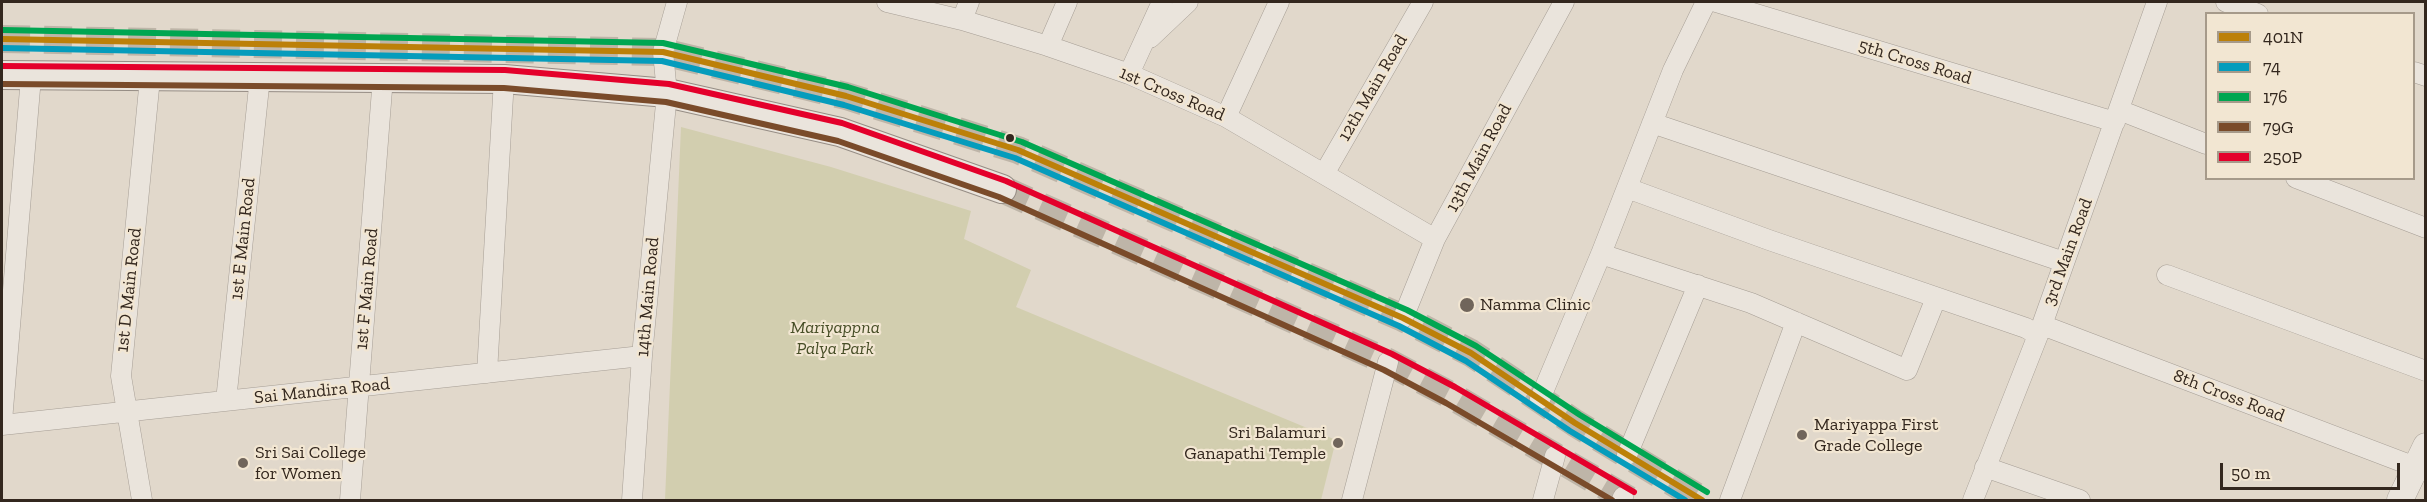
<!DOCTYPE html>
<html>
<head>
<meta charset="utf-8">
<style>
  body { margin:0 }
  #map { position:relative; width:2427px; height:502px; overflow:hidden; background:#e1d8cb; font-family:"Zilla Slab",serif }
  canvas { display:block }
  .frame { position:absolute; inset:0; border:3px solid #33271e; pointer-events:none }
  .legend { position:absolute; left:2205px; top:12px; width:210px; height:168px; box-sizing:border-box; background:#f2e6d2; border:2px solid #a69a8a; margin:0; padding:8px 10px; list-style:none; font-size:18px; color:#33271e }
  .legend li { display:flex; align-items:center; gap:12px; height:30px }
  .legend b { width:30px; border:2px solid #a69a8a }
  .scale { position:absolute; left:2220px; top:463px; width:180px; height:27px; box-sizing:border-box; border:3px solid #33271e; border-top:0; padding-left:8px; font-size:18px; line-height:21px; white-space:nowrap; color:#33271e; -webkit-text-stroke:4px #f2e6d2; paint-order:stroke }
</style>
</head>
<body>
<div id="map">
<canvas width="2427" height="502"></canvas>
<div class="frame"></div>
<ul class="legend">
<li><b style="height:8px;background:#bc8009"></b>401N</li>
<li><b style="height:8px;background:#059cbc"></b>74</li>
<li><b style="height:8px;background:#00a651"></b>176</li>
<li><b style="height:8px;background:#7a4b2a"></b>79G</li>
<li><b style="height:8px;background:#e4002b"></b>250P</li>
</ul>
<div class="scale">50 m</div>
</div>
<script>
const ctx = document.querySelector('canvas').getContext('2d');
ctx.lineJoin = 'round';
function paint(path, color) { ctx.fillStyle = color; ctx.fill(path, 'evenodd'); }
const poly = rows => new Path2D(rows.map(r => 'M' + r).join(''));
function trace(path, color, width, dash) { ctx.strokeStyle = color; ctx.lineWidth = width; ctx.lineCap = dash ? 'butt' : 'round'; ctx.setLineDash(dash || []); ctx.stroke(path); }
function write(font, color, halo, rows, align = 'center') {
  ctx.font = font + ' "Zilla Slab",serif'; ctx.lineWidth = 4.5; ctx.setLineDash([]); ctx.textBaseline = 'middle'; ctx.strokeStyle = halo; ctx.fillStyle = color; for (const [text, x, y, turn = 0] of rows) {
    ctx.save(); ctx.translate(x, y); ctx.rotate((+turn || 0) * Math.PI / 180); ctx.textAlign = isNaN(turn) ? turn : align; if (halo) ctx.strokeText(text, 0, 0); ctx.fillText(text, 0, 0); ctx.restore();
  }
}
const green = poly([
  [681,127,831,167,971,211,964,239,1031,270,1016,307,1336,440,1321,500,665,500]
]);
const secondaryTunnel = poly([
  [2,39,663,52,846,96,1018,150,1403,318,1471,353,1575,423,1702,500],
  [1002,189,1388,362,1450,395,1629,500]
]);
const minor = poly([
  [887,2,962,20,1048,46,1129,74,1226,117,1435,239],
  [1716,2,2115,122],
  [2226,2,2258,14],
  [962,20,969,2],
  [1150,38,1188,2],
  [1048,46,1067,2],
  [2414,72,2426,76],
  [1129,74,1162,2],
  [2119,110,2206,144],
  [1226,117,1279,2],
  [1652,123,2064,262],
  [1324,174,1423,2],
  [2296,178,2426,228],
  [1627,188,1769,240,2026,328,2038,335],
  [1601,254,1751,303,1907,370,1936,298],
  [2167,275,2426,371],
  [1403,318,1435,239,1564,2],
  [2042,325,2426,471],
  [487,373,504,79],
  [1540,399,1601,254,1673,70,1706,2],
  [226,401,260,77],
  [2,421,31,77],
  [2,425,642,356],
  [1627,455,1698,285],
  [1985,467,2080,500],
  [142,500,121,376,150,78],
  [350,500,383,77],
  [632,500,642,356,667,93,663,52,677,2],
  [1352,500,1388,362],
  [1543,500,1555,456],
  [1622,500,1623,497],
  [1730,500,1796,322],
  [1973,500,2042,325,2157,2]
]);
const tertiary = poly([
  [2400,500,2426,446]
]);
const secondary = poly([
  [2,75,504,79,667,93,840,132,1002,189]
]);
const bus1 = poly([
  [2,39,663,52,846,96,1018,150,1403,318,1471,353,1575,423,1702,500]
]);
const bus2 = poly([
  [2,48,662,61,844,105,1015,158,1399,326,1466,361,1570,431,1685,500]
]);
const bus3 = poly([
  [2,30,663,43,848,87,1022,142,1407,310,1476,346,1580,415,1707,492]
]);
const bus4 = poly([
  [2,84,504,88,666,102,838,141,999,197,1384,370,1446,403,1612,500]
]);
const bus5 = poly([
  [2,66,505,70,669,84,842,123,1006,181,1392,354,1455,387,1634,492]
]);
const markers = [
  [1010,138,5,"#33271e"],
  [1467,305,8,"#70655b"],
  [1802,435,6,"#70655b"],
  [1338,443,6,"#70655b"],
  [243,463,6,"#70655b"]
];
const streetNames = [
  ["5th Cross Road",1915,62,17],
  ["12th Main Road",1373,88,-60],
  ["1st Cross Road",1172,94,23],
  ["13th Main Road",1479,158,-62],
  ["1st E Main Road",243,239,-84],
  ["3rd Main Road",2068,252,-70],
  ["1st F Main Road",367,289,-85],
  ["1st D Main Road",129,290,-84],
  ["14th Main Road",648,297,-85],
  ["Sai Mandira Road",322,391,-6],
  ["8th Cross Road",2229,396,21]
];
const poiNames = [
  ["Namma Clinic",1480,305],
  ["Mariyappa First",1814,425],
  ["Grade College",1814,446],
  ["Sri Balamuri",1326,433,"right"],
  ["Ganapathi Temple",1326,454,"right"],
  ["Sri Sai College",255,453],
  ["for Women",255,474]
];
const parkNames = [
  ["Mariyappna",835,328],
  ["Palya Park",835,349]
];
paint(green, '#d2ceaf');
trace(secondaryTunnel, '#beb5a8', 28, [28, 14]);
trace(minor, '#a69e95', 21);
trace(tertiary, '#a69e95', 27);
trace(secondary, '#968d85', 30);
trace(minor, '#eae4dc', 20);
trace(tertiary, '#eae4dc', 26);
trace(secondary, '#eae4dc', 28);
trace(bus1, '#bc8009', 6);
trace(bus2, '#059cbc', 6);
trace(bus3, '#00a651', 6);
trace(bus4, '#7a4b2a', 6);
trace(bus5, '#e4002b', 6);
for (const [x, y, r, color] of markers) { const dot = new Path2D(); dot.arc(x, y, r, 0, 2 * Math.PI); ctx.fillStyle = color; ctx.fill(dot); trace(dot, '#f2e6d2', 2); }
write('18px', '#33271e', '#f2e6d2', streetNames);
write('18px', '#33271e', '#f2e6d2', poiNames, 'left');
write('italic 18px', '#474e27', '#f2e6d2', parkNames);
</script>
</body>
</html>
